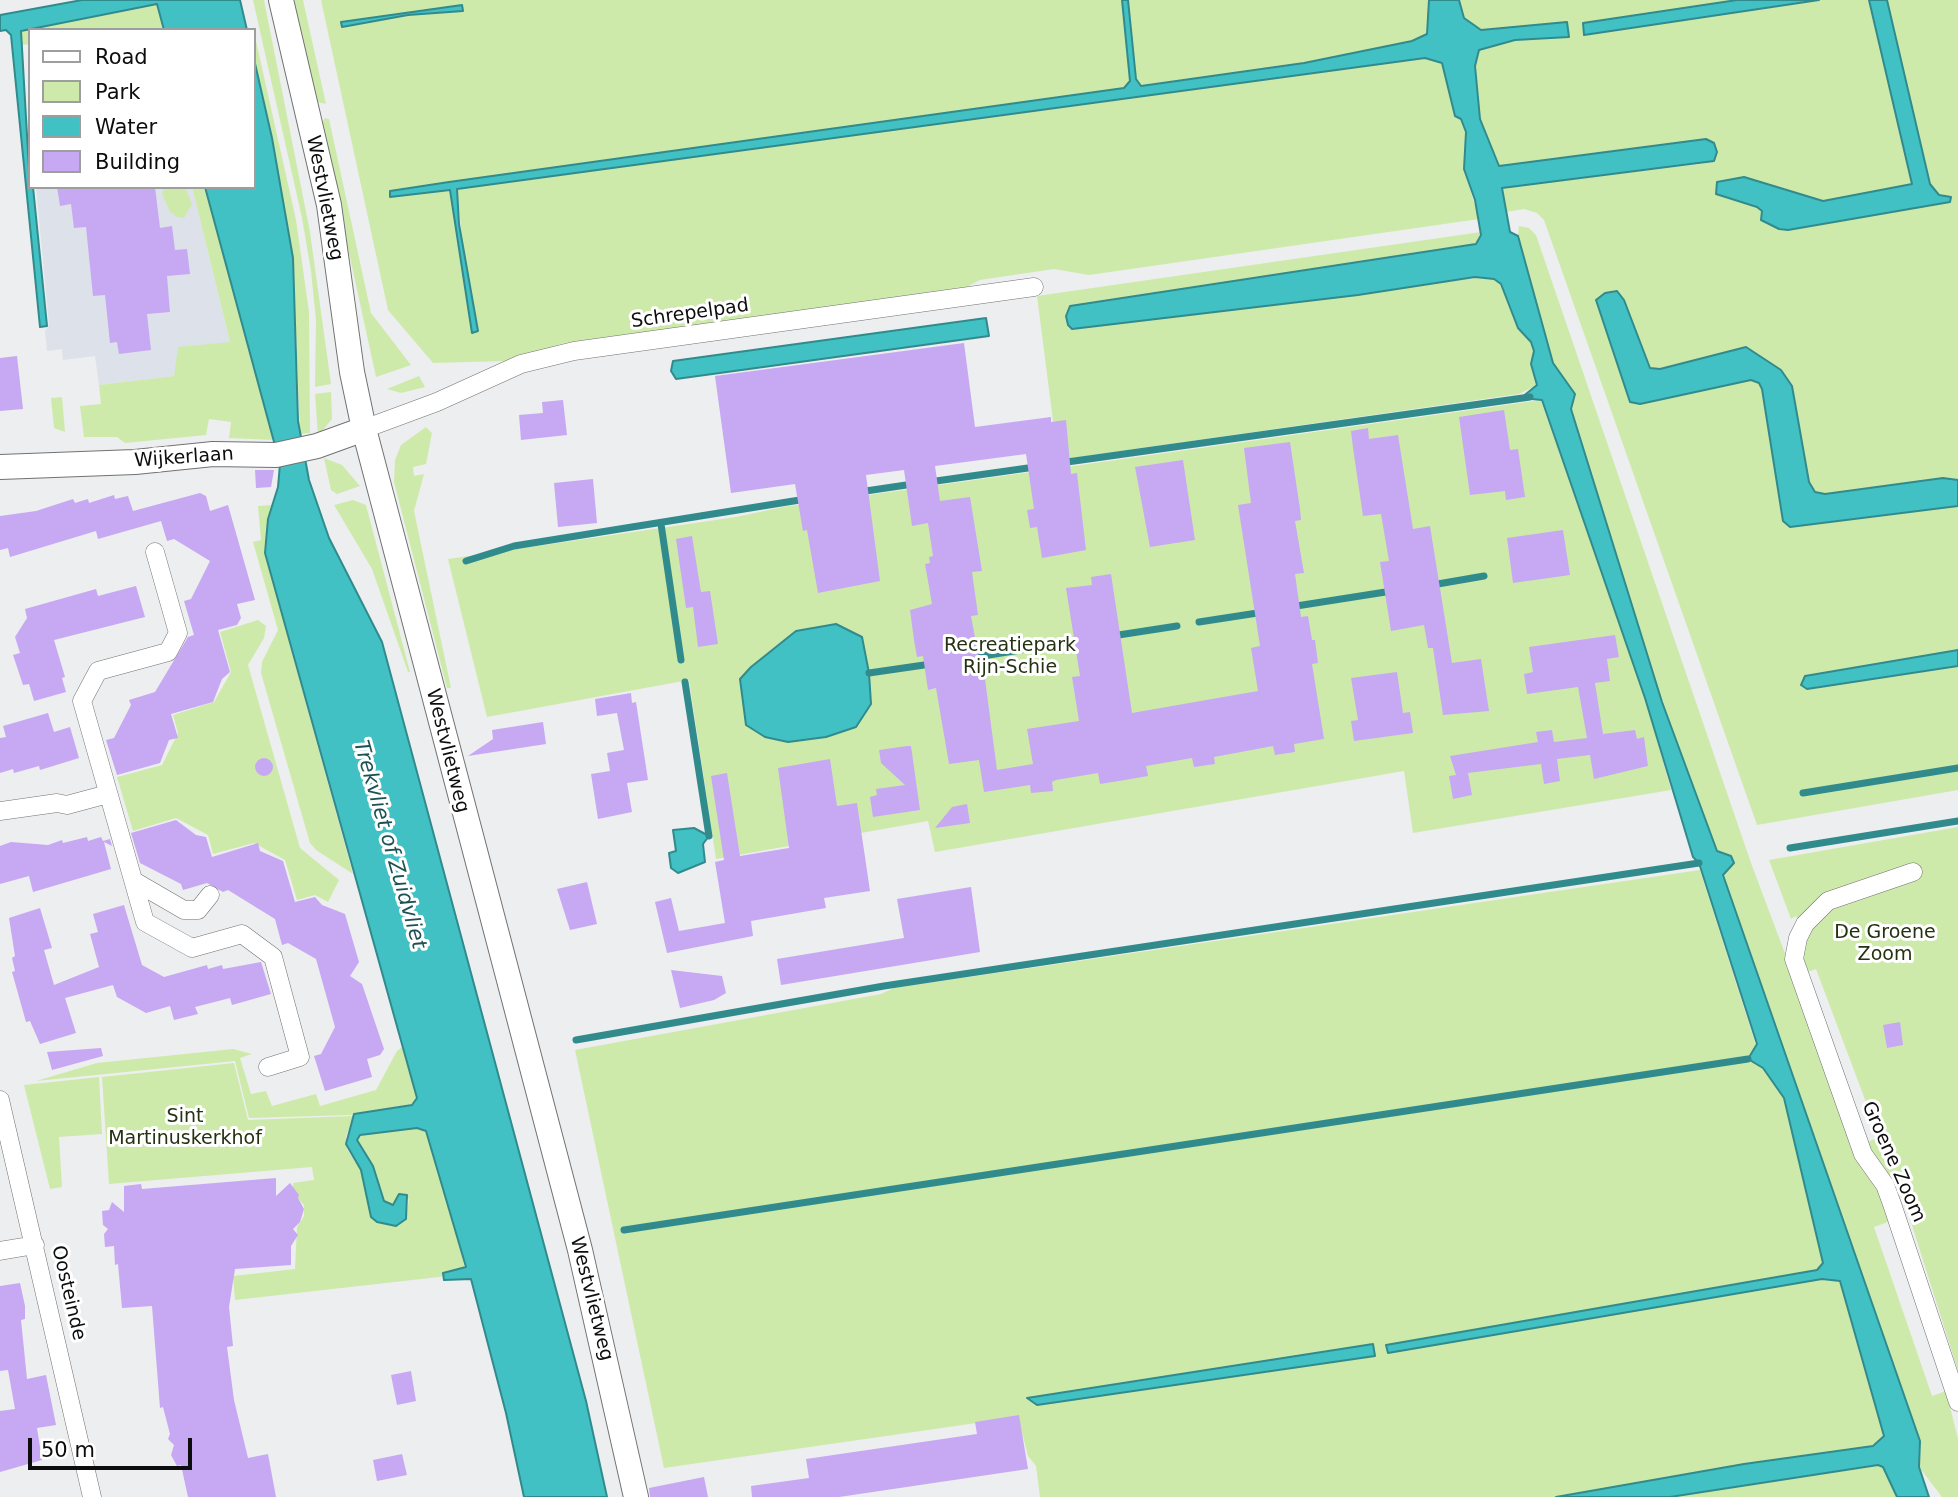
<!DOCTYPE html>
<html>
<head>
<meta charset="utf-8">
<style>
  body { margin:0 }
  #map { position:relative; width:1958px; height:1497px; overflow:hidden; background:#edeeef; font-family:"DejaVu Sans",sans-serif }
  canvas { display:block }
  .legend { position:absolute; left:28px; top:28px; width:228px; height:161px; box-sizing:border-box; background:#fff; border:2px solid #9e9e9f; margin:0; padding:9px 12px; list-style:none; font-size:21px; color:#0d0d0e }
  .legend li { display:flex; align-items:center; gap:14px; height:35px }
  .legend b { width:35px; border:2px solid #9e9e9f }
  .scale { position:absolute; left:28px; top:1438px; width:164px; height:32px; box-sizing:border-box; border:4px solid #0d0d0e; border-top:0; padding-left:9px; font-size:21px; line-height:24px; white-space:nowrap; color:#0d0d0e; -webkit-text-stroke:5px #fff; paint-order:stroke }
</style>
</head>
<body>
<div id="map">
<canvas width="1958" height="1497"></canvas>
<ul class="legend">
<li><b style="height:9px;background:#fff"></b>Road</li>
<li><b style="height:19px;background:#ceeaab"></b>Park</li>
<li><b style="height:19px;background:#41c1c4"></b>Water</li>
<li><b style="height:19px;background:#c7a8f3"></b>Building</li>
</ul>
<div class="scale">50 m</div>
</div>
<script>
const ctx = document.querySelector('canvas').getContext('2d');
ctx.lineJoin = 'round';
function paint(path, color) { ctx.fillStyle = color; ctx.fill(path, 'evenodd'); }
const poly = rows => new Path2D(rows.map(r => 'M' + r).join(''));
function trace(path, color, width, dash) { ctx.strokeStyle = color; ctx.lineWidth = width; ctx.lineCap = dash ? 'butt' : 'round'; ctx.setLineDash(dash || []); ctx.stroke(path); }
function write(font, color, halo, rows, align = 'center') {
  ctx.font = font + ' "DejaVu Sans",sans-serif'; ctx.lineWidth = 6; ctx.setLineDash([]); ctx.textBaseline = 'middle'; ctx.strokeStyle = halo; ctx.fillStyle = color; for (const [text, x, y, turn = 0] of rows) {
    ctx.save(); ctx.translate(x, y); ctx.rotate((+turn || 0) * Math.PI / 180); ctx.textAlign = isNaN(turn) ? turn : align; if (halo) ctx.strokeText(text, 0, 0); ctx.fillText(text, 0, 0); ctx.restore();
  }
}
const built = poly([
  [36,187,192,187,230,342,174,376,99,385,95,356,63,360,62,349,47,351,45,331,49,325]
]);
const green = poly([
  [253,0,264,0,310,232,331,384,315,387,316,320,311,271,302,218],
  [294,0,303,0,326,104,317,102],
  [321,0,1122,0,1130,81,1124,88,390,191,391,197,450,190,472,333,457,189,1425,58,1442,63,1455,116,1461,119,1466,132,1464,169,1479,219,1089,275,1054,269,980,280,963,289,564,343,507,361,433,363,388,310],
  [1128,0,1429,0,1430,20,1427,34,1412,41,1304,63,1141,86,1136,79],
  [1459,0,1737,0,1583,23,1585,35,1819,0,1869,0,1912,184,1823,201,1745,177,1717,182,1717,194,1757,207,1763,211,1762,220,1779,229,1939,195,1930,184,1887,0,1958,0,1958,790,1757,825,1544,220,1537,213,1524,209,1506,212,1502,187,1701,164,1714,161,1717,151,1714,143,1706,139,1499,166,1479,119,1475,66,1479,50,1515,40,1568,37,1566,22,1481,30,1464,18],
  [158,4,164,30,30,30,30,44,22,45,21,31,24,28],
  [254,32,296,220,309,312,310,433,300,434,293,258,272,138,254,59],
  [325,118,329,119,371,313,411,365,376,377,321,124],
  [165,187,185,187,192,204,184,218,177,217,170,212,162,194],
  [192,187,205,187,274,440,229,438,231,422,209,419,206,435,125,443,117,437,84,437,80,406,101,404,99,385,174,376,178,347,230,342],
  [1519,226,1529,228,1536,235,1751,863,1870,1180,1879,1192,1888,1222,1874,1227,1932,1396,1946,1391,1958,1439,1958,1497,1942,1497,1919,1467,1920,1440,1723,875,1734,862,1731,856,1717,851,1662,702,1571,409,1575,394,1553,363,1518,236],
  [1481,232,1476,244,1070,306,1066,316,1072,329,1485,277,1495,279,1506,290,1518,328,1531,342,1534,351,1531,364,1537,385,1519,394,1058,460,1037,296],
  [419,376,425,387,401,393,387,389],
  [331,392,332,419,318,436,315,394],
  [62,397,65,432,54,428,51,398],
  [1541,400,1645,698,1671,790,1413,833,1404,771,935,852,928,821,716,859,689,680,487,717,448,559,736,517,783,507],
  [426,427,432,433,426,464,413,467,414,476,424,474,414,511,451,688,447,688,394,482,395,460,401,445],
  [324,458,342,465,360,486,337,494,331,490],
  [353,500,366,505,410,672,408,672,372,569,334,505],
  [272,505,268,519,265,554,353,874,316,850,310,843,261,673,262,662,278,630,253,542,261,540,258,506],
  [258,620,266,626,264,638,248,665,300,848,339,880,328,902,315,895,297,900,285,860,254,843,213,854,208,835,176,818,133,831,117,777,162,765,178,733,173,715,214,702,231,672,220,632],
  [1958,827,1958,1371,1911,1222,1896,1181,1882,1173,1873,1159,1868,1142,1879,1137,1816,969,1805,973,1795,936,1802,931,1796,916,1791,919,1769,860],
  [1700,870,1763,1068,1784,1098,1823,1263,1817,1270,1387,1345,1388,1353,1822,1279,1841,1281,1885,1437,1873,1446,1744,1464,1556,1497,1040,1497,1036,1466,1028,1456,1018,1417,664,1468,575,1050,881,994,894,988],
  [1372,1344,1375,1356,1037,1405,1027,1399],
  [402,1047,417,1098,412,1104,351,1115,249,1118,235,1061,36,1081,97,1063,233,1049,252,1054,240,1058,251,1094,266,1091,272,1106,316,1094,320,1106,376,1090,397,1051],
  [234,1063,248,1120,354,1116,346,1136,347,1149,361,1170,371,1217,406,1219,409,1199,388,1206,384,1201,373,1166,357,1140,360,1135,417,1128,426,1131,447,1199,465,1269,439,1277,235,1300,233,1276,295,1269,297,1227,304,1216,304,1205,293,1193,293,1183,314,1180,312,1167,109,1184,102,1077],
  [99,1077,102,1134,59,1137,62,1187,50,1189,24,1085],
  [1878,1465,1883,1467,1897,1497,1670,1497]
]);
const water = poly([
  [82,0,240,0,247,30,164,30,157,4,21,31,30,187,33,187,47,326,40,327,11,35,6,30,0,31,0,15,82,0],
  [1122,0,1128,0,1136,79,1141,86,1304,63,1412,41,1427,34,1429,0,1459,0,1464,18,1481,30,1567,22,1569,37,1515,40,1479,50,1475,66,1480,119,1499,166,1706,139,1714,143,1717,152,1714,161,1502,188,1510,232,1518,236,1553,363,1575,394,1571,409,1662,702,1717,851,1731,856,1734,863,1723,875,1920,1441,1919,1467,1929,1497,1897,1497,1883,1467,1878,1465,1670,1497,1556,1497,1744,1464,1873,1446,1884,1436,1840,1281,1822,1279,1388,1353,1386,1345,1817,1270,1823,1263,1784,1098,1763,1068,1748,1059,1757,1044,1699,863,1693,857,1645,698,1542,400,1521,398,1537,385,1531,364,1534,351,1531,342,1518,328,1501,284,1494,279,1475,277,1358,295,1072,329,1068,325,1066,316,1070,306,1476,244,1481,235,1475,200,1464,169,1466,132,1461,119,1455,116,1442,63,1425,58,457,189,459,224,478,331,472,333,450,190,390,197,390,191,449,182,1124,88,1130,81,1122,0],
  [1737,0,1819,0,1584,35,1583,23,1737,0],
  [1869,0,1887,0,1930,184,1939,195,1951,197,1950,202,1788,230,1779,229,1761,220,1762,211,1757,207,1716,194,1717,182,1744,177,1823,201,1912,184,1869,0],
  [462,5,463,11,408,15,342,27,341,22,462,5],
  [254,59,272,138,293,258,298,421,309,480,329,538,382,642,586,1401,607,1497,524,1497,506,1413,471,1279,444,1280,443,1273,466,1267,426,1131,417,1128,360,1135,357,1140,373,1166,384,1201,393,1205,399,1194,407,1195,406,1219,396,1226,377,1222,371,1217,361,1170,346,1144,354,1114,412,1105,417,1098,265,553,268,519,278,487,280,464,205,187,254,187,254,59],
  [1617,291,1624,300,1650,368,1660,369,1746,347,1781,370,1792,386,1809,482,1815,492,1825,494,1943,478,1958,480,1958,506,1790,527,1783,521,1762,389,1759,383,1751,380,1640,404,1630,402,1596,300,1605,293,1617,291],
  [986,318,989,336,676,379,671,371,673,361,986,318],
  [836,624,862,637,869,673,871,704,856,727,826,737,788,742,765,737,746,725,740,679,751,667,796,631,836,624],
  [1958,650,1958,666,1807,689,1801,685,1805,676,1958,650],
  [694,828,709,836,703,844,705,862,678,873,671,868,669,853,676,851,673,830,694,828],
  [1373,1344,1375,1356,1037,1405,1027,1398,1373,1344]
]);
const stream = poly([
  [1060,463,1530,397],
  [929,482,1035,467],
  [859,492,913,484],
  [661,524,681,660],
  [466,561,514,546,806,499],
  [1432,585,1484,576],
  [1290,607,1392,591],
  [1199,622,1264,612],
  [1112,636,1177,626],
  [970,658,1083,640],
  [869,673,931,664],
  [685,682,709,836],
  [1803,793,1958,768],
  [1790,848,1958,821],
  [576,1040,884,986,1699,863],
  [624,1230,1748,1059]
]);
const building = poly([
  [57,187,155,187,160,228,172,226,175,250,187,249,190,274,167,276,170,312,147,314,151,350,119,354,117,342,110,343,105,295,93,296,86,227,74,228,71,204,60,206],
  [964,343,975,427,1051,417,1051,422,1066,420,1071,474,1077,473,1086,550,1042,558,1037,527,1030,528,1027,510,1034,509,1026,454,935,466,940,501,970,497,982,571,972,572,978,615,971,616,980,664,983,664,997,770,1033,764,1027,729,1079,721,1072,677,1080,676,1066,588,1092,585,1091,577,1111,574,1132,713,1258,691,1251,648,1260,646,1238,505,1251,503,1244,448,1290,442,1300,509,1301,520,1295,521,1304,573,1295,574,1301,617,1308,616,1312,640,1315,640,1318,663,1312,664,1324,739,1294,744,1295,752,1275,755,1273,746,1214,757,1215,764,1194,767,1192,758,1146,766,1148,776,1119,781,1100,784,1098,773,1056,780,1052,782,1053,791,1031,793,1030,785,984,792,979,760,949,764,936,688,928,690,923,656,917,657,914,640,910,610,932,604,925,564,930,563,929,557,933,556,928,523,912,526,904,470,866,475,880,581,818,593,807,530,803,531,795,484,731,493,715,376],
  [17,356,23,409,0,411,0,358],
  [563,400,567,435,521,440,519,415,543,413,542,402],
  [1504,410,1510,450,1518,449,1525,497,1506,500,1505,491,1470,495,1459,417],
  [1368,428,1369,439,1398,435,1413,529,1430,526,1452,663,1481,659,1489,711,1443,715,1433,648,1428,648,1424,625,1391,631,1380,562,1389,561,1381,514,1363,516,1353,448,1351,431],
  [1183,460,1195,540,1150,547,1135,467],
  [255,470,274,470,271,487,256,488],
  [593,479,597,523,558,527,554,483],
  [200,493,206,496,210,511,228,505,255,600,237,604,241,618,237,625,218,630,230,672,222,679,213,702,171,714,178,738,169,740,160,763,117,775,106,740,114,738,131,705,129,700,155,692,188,637,194,635,184,601,191,599,210,561,174,539,167,541,161,521,98,539,96,531,10,557,8,548,0,550,0,516,36,511,73,499,75,503,88,499,89,503,114,495,115,499,128,496,133,511],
  [1563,530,1570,575,1513,583,1507,538],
  [692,536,701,592,710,591,718,644,698,647,693,607,686,608,676,539],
  [136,586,145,617,54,640,65,677,62,678,66,692,34,701,29,684,23,685,13,655,20,653,15,637,27,618,25,609,96,589,98,596],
  [1615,635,1619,657,1607,659,1610,681,1595,683,1603,734,1635,730,1637,739,1644,737,1648,766,1594,779,1590,755,1557,759,1560,781,1544,784,1541,764,1468,773,1472,795,1453,799,1449,776,1456,775,1450,756,1538,742,1536,732,1552,730,1554,742,1587,738,1578,687,1527,694,1524,674,1533,672,1529,647],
  [1397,672,1403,713,1410,712,1413,733,1354,741,1351,721,1358,720,1351,678],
  [631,693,632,703,636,702,648,780,627,783,632,812,598,819,591,774,610,771,607,753,624,750,617,713,597,716,595,699],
  [48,713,54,732,70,727,79,758,40,770,39,766,14,773,13,769,0,773,0,738,6,737,3,726],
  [543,722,546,744,468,756,493,739,492,730],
  [907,746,911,746,920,810,873,817,870,797,877,795,876,789,905,785,881,763,879,750],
  '255 767a9 9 0 1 1 18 0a9 9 0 1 1-18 0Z',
  [830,759,837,806,857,803,870,891,824,898,826,908,751,921,753,936,667,953,655,902,671,898,679,931,725,923,715,862,724,860,711,776,727,773,740,856,789,848,778,768],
  [967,804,970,823,935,828,952,807],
  [176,820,196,835,206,837,212,857,258,843,260,851,283,861,295,902,315,897,322,905,345,914,359,962,350,976,362,984,384,1049,380,1055,367,1059,372,1077,325,1091,314,1056,321,1054,335,1027,316,959,288,943,282,945,275,919,228,890,223,892,207,883,183,890,181,884,140,863,131,833],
  [87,837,88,841,101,837,103,841,110,839,112,846,104,842,111,869,33,892,29,876,0,884,0,846,11,842,48,845,62,840,63,843],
  [587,882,597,924,570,930,557,889],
  [971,887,980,952,781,985,777,959,904,938,897,899],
  [124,905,142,965,164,977,207,965,208,969,222,965,223,969,261,962,271,994,232,1005,230,998,195,1007,198,1014,174,1020,170,1006,146,1013,117,997,113,985,65,998,76,1033,40,1044,30,1021,26,1022,12,972,15,971,12,958,15,956,9,918,40,908,52,948,44,950,54,985,99,967,90,934,98,932,93,914],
  [671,970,722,976,726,993,714,1000,680,1008],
  [1900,1022,1903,1045,1887,1048,1883,1025],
  [101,1048,103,1056,52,1070,47,1052],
  [276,1178,276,1196,290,1183,299,1195,298,1198,304,1209,300,1222,293,1229,298,1235,291,1246,291,1265,235,1269,229,1307,233,1346,227,1347,234,1400,248,1458,268,1454,276,1497,188,1497,181,1465,177,1466,171,1455,174,1445,168,1439,170,1434,163,1407,160,1408,152,1306,122,1308,118,1264,115,1265,114,1246,105,1247,104,1234,108,1229,103,1225,102,1211,109,1210,112,1202,124,1212,124,1186,141,1184,142,1189],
  [20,1283,25,1306,25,1319,21,1320,27,1379,46,1375,56,1425,37,1428,42,1460,0,1472,0,1411,15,1409,8,1370,0,1371,0,1286],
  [411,1371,416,1401,397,1405,391,1375],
  [1019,1415,1028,1469,839,1497,752,1497,751,1486,809,1478,806,1459,977,1434,975,1422],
  [402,1454,407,1475,377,1481,373,1460],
  [704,1477,708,1497,650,1497,649,1488]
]);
const street = poly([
  [364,429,437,402,521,364,574,351,1034,287],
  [155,552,178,633,168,652,98,671,82,701,145,922,192,948,242,934,273,957,300,1057,268,1067],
  [0,811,57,803,67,805,108,794],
  [1913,872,1828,901,1805,924,1798,938,1794,959,1863,1154,1885,1185,1892,1204,1958,1402],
  [134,881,184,910,198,910,210,895],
  [0,1100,92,1497],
  [0,1251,35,1245]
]);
const secondary = poly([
  [281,0,329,205,352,372,364,429,580,1250,636,1497],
  [0,467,135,462,213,454,276,455,317,446,364,429]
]);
const streetNames = [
  ["Westvlietweg",324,198,79],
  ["Schrepelpad",690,314,-8],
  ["Wijkerlaan",184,458,-4],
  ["Westvlietweg",447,751,76],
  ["Groene Zoom",1893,1162,66],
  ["Oosteinde",68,1293,77],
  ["Westvlietweg",591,1299,76]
];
const parkNames = [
  ["Recreatiepark",1010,646],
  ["Rijn-Schie",1010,668],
  ["De Groene",1885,933],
  ["Zoom",1885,955],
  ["Sint",185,1117],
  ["Martinuskerkhof",185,1139]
];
const waterNames = [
  ["Trekvliet of Zuidvliet",389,845,74]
];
paint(built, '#dde1e9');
paint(green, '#ceeaab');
paint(water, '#41c1c4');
trace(water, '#318b8d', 2);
trace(stream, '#318b8d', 7);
paint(building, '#c7a8f3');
trace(street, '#717273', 19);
trace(secondary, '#717273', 26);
trace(street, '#fff', 18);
trace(secondary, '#fff', 24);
write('19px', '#0d0d0e', '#fff', streetNames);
write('19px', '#253211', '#fff', parkNames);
write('italic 21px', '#1c5253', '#fff', waterNames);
</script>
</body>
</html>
